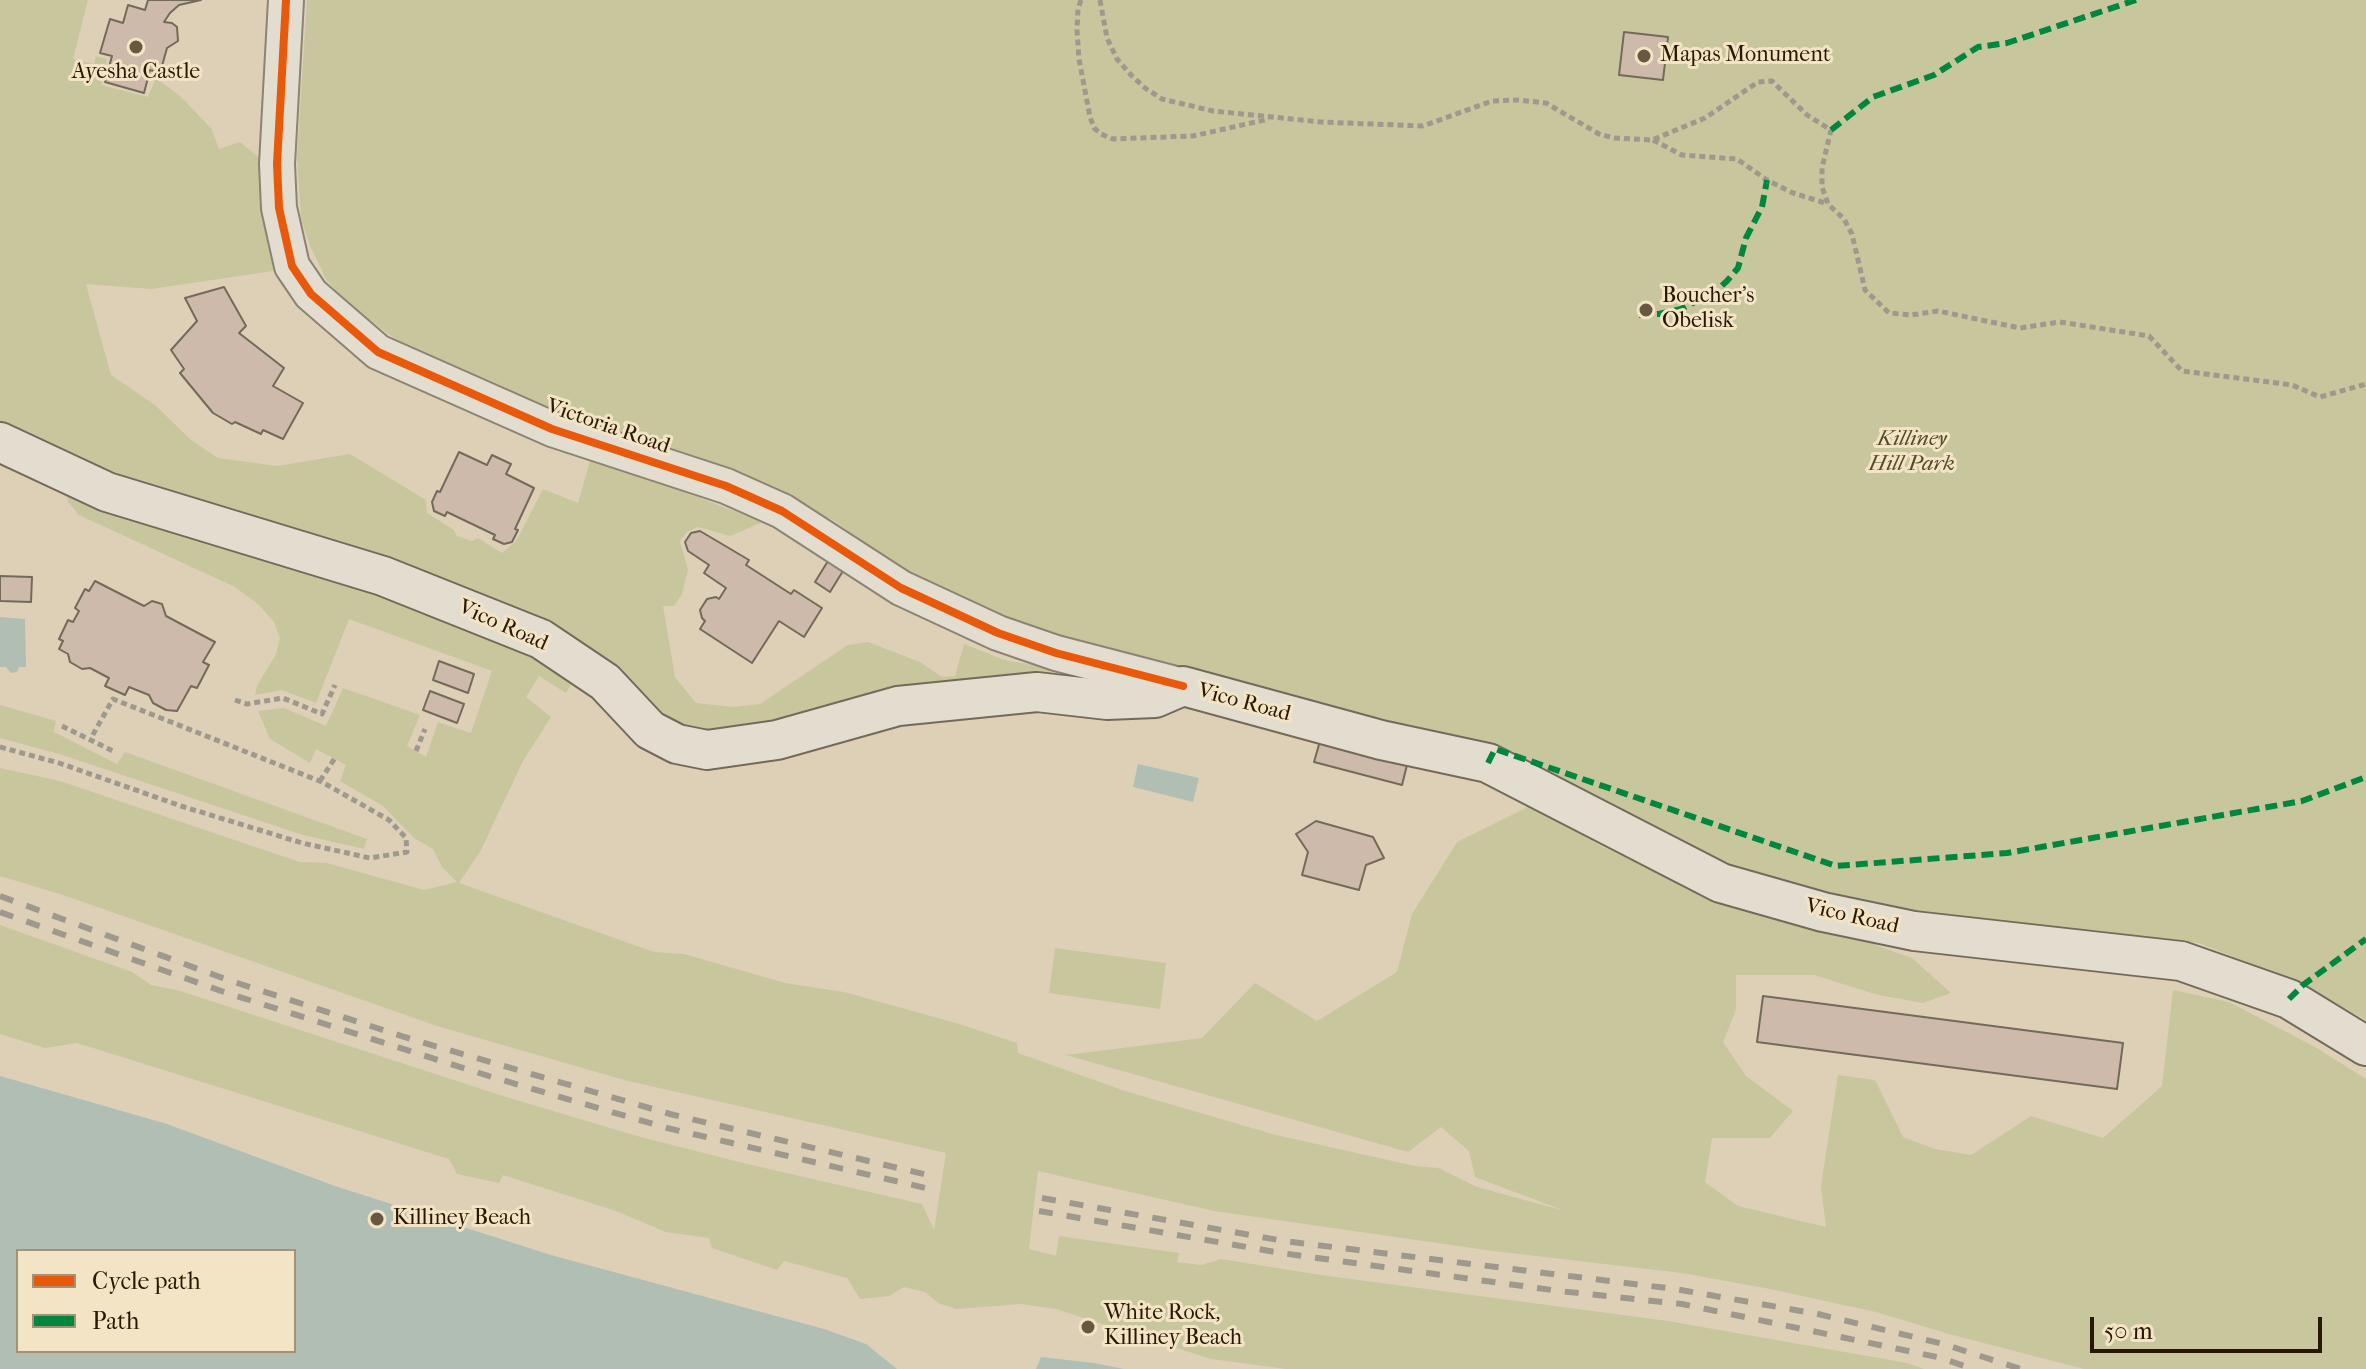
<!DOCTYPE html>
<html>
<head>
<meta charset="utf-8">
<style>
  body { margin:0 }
  #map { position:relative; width:2366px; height:1369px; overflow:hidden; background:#ddd0b7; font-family:"IM FELL French Canon",serif }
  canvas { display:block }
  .legend { position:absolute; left:16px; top:1249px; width:280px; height:104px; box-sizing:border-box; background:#f3e4c6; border:2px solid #a29277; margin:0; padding:10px 14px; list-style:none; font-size:24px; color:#291801 }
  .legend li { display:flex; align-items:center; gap:16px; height:40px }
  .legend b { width:40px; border:2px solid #a29277 }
  .scale { position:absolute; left:2090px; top:1317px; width:232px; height:36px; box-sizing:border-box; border:4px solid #291801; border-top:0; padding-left:10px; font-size:24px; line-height:28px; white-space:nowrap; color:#291801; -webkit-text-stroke:6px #f3e4c6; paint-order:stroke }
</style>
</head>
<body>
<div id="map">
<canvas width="2366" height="1369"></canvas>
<ul class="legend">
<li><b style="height:10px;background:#e8590c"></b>Cycle path</li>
<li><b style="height:10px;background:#00873e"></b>Path</li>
</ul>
<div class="scale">50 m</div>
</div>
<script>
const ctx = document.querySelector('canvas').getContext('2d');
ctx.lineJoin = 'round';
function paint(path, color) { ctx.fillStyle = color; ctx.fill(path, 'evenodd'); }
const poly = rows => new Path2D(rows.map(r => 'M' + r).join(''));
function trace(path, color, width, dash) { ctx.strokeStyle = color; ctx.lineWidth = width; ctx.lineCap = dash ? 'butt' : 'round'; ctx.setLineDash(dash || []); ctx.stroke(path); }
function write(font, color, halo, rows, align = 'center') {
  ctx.font = font + ' "IM FELL French Canon",serif'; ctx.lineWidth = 6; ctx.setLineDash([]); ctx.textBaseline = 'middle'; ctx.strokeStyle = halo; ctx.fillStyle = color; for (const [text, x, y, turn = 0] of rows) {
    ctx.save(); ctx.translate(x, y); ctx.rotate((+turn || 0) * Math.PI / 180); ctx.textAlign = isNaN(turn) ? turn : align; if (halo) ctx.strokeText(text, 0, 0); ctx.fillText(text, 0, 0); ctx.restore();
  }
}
const green = poly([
  [0,0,88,0,73,59,94,64,96,56,107,59,101,85,148,97,156,78,180,96,211,128,219,149,240,142,257,156,265,171,280,270,151,289,86,284,111,375,155,405,191,440,218,458,277,466,350,454,426,500,427,513,454,530,457,536,472,541,478,538,502,553,516,541,543,489,578,503,591,457,763,522,730,536,698,527,687,532,680,541,688,570,682,594,674,606,663,606,675,677,696,703,733,707,760,704,848,645,868,642,920,662,942,677,955,676,964,644,1004,660,1039,666,1053,673,1051,679,686,735,615,676,171,502,0,426],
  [307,0,2366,0,2366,1020,2303,985,2199,943,2093,930,1931,923,1727,872,1495,749,1131,659,1013,622,895,566,835,521,708,465,587,426,481,382,397,340,345,302,326,279,311,248,301,219,297,157],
  [66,488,380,584,578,673,566,693,539,676,526,697,551,717,523,761,480,852,459,883,654,952,684,954,785,983,844,992,956,1023,1017,1043,1018,1053,1125,1091,1276,1135,1415,1166,1438,1168,1477,1187,1565,1211,1475,1177,1469,1151,1441,1127,1408,1152,1066,1055,1202,1038,1255,983,1317,1021,1397,972,1412,914,1457,842,1530,806,1603,847,1685,886,1777,920,1850,936,1912,958,1951,993,1923,1003,1878,995,1814,975,1736,975,1736,1010,1723,1042,1746,1076,1793,1111,1770,1138,1712,1138,1705,1182,1738,1206,1826,1227,1821,1186,1838,1075,1875,1080,1903,1137,1935,1149,1971,1155,2031,1116,2103,1138,2162,1086,2173,990,2229,1002,2315,1047,2366,1079,2366,1369,2084,1369,1949,1334,1876,1312,1770,1289,1682,1273,1493,1251,1214,1211,1038,1171,1029,1249,1056,1256,1059,1236,1179,1253,1177,1262,1201,1265,1221,1259,1321,1275,1668,1321,1907,1363,1924,1369,1286,1369,1211,1359,1056,1309,1021,1304,956,1309,938,1303,925,1292,904,1287,889,1296,860,1299,847,1278,784,1261,777,1270,712,1248,709,1238,666,1232,616,1211,503,1175,499,1183,457,1174,449,1159,77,1043,45,1048,0,1034,0,925,132,972,151,985,177,990,503,1096,637,1136,747,1164,922,1204,934,1230,946,1153,624,1080,437,1026,66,896,0,876,0,768,60,781,300,862,327,863,424,890,457,882,442,867,433,849,414,838,383,806,340,781,346,765,316,749,310,763,270,739,258,711,284,708,326,726,343,688,420,715,407,746,426,757,438,722,471,733,492,671,349,619,316,703,282,690,255,695,257,686,276,654,280,638,274,622,259,605,235,587,79,515,68,502],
  [0,705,56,721,54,732,117,764,125,752,367,839,364,849,303,835,59,754,0,738],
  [1055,948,1166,963,1160,1009,1049,993]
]);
const water = poly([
  [0,617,25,619,26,667,19,667,17,672,11,673,6,667,0,667],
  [1138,764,1199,778,1193,802,1133,787],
  [0,1076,167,1124,335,1186,551,1255,824,1329,866,1344,897,1369,0,1369],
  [18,1251,294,1251,294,1351,18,1351],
  [1041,1357,1094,1363,1124,1369,1036,1369]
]);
const building = poly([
  [148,0,201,0,179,5,170,13,164,22,172,23,177,27,178,41,167,48,160,73,150,70,144,93,105,82,112,56,100,53,110,19,123,23,128,5,145,10,148,0],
  [1624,32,1668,37,1663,80,1619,75,1624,32],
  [224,287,246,326,239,333,284,368,273,386,303,403,283,439,263,430,261,434,235,422,232,424,213,413,180,373,184,369,171,350,197,321,185,298,224,287],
  [459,452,487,465,492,455,511,464,506,474,534,488,515,529,518,530,512,542,504,544,493,539,495,535,447,512,445,516,434,511,432,502,437,491,440,492,459,452],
  [700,531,749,560,746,565,791,594,794,590,822,608,804,637,779,621,752,663,700,629,705,621,702,618,700,610,707,599,716,597,719,599,726,588,704,573,709,565,688,551,685,542,691,533,700,531],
  [828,561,843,571,830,592,815,582,828,561],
  [0,576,32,577,31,602,0,601,0,576],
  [95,581,144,606,152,601,162,604,166,616,215,642,203,662,209,665,197,688,191,686,177,711,166,710,153,703,149,695,129,687,125,695,105,686,109,678,90,668,82,669,70,662,68,654,59,649,63,641,59,639,68,620,73,622,79,611,75,608,85,589,89,591,95,581],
  [439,661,474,674,468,693,433,680,439,661],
  [430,691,464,704,457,723,423,710,430,691],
  [1322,734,1409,757,1402,785,1314,762,1322,734],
  [1316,821,1373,837,1384,858,1366,865,1359,890,1302,875,1308,852,1296,834,1316,821],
  [1763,996,2123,1043,2117,1089,1757,1042,1763,996]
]);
const path = poly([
  [1081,0,1078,9,1077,30,1079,59,1090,117,1094,128,1101,134,1113,139,1193,136,1269,119],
  [1100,0,1107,38,1117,59,1131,75,1145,88,1162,99,1213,111,1321,122,1423,126,1492,101,1518,100,1546,103,1599,134,1614,138,1652,140,1705,118,1758,82,1772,81,1807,115,1831,130,1822,168,1822,187,1828,204,1844,219,1852,234,1865,290,1889,313,1911,315,1938,311,2020,328,2060,322,2149,336,2182,371,2292,385,2320,397,2366,384],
  [1653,140,1682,155,1737,159,1767,180,1793,193,1828,204],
  [235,700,247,704,283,698,322,714,335,685],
  [62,726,115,752],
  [0,747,59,763,181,806,302,843,370,858,407,852,406,838,389,820,322,782,113,699,91,738],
  [416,751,425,729],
  [320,781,335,758]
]);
const tertiary = poly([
  [286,0,277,164,279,208,292,266,311,294,378,352,552,429,726,486,782,511,901,588,998,633,1056,653,1183,686]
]);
const secondary = poly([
  [0,442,107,492,383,576,541,639,605,682,650,730,677,744,707,750,777,740,898,706,1037,692,1107,700,1155,698,1183,686,1381,740,1488,763,1721,883,1823,912,1914,931,2181,961,2289,999,2366,1046]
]);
const rail = poly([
  [0,896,228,980,414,1040,670,1114,936,1177],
  [0,912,224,992,495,1078,667,1128,930,1189],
  [1042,1198,1284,1241,1675,1289,1818,1314,1943,1344,2021,1369],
  [1039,1211,1281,1253,1559,1291,1682,1304,1937,1357,1974,1369]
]);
const quiet = poly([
  [1831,130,1873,97,1934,75,1978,47,2007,43,2136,0],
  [1639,315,1659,314,1681,309,1715,292,1727,281,1738,268,1746,238,1762,207,1767,180],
  [1488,763,1495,749,1836,866,2007,853,2302,801,2366,777],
  [2289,999,2303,985,2366,939]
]);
const cycleway = poly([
  [286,0,277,164,279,208,292,266,311,294,378,352,552,429,726,486,782,511,901,588,998,633,1056,653,1183,686]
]);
const markers = [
  [136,47,8,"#685841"],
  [1644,56,8,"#685841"],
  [1646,310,8,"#685841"],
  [377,1219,8,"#685841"],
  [1088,1327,8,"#685841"]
];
const poiNames = [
  ["Mapas Monument",1660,56],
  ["Ayesha Castle",136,73,"center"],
  ["Boucher's",1662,297],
  ["Obelisk",1662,322],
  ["Killiney Beach",393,1219],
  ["White Rock,",1104,1314],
  ["Killiney Beach",1104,1339]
];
const streetNames = [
  ["Victoria Road",608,427,19],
  ["Vico Road",503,626,24],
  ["Vico Road",1244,703,15],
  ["Vico Road",1852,917,13]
];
const parkNames = [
  ["Killiney",1912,440],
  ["Hill Park",1912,465]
];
paint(green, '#c8c69d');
paint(water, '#b1beb4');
paint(building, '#cdbaaa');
trace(building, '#736a5a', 2);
trace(tertiary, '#8c8372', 38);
trace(secondary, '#736a5a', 42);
trace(path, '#9f988c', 5, [6, 4]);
trace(tertiary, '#e3ddd0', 34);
trace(secondary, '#e3ddd0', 38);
trace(rail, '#9f988c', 6, [14, 14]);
trace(quiet, '#00873e', 6, [12, 6]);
trace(cycleway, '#e8590c', 8);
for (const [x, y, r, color] of markers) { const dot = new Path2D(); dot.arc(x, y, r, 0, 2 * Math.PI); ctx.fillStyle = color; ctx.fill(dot); trace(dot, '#f3e4c6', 3); }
write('22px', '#291801', '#f3e4c6', poiNames, 'left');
write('22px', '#291801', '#f3e4c6', streetNames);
write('italic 22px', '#544a2a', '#f3e4c6', parkNames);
</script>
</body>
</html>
